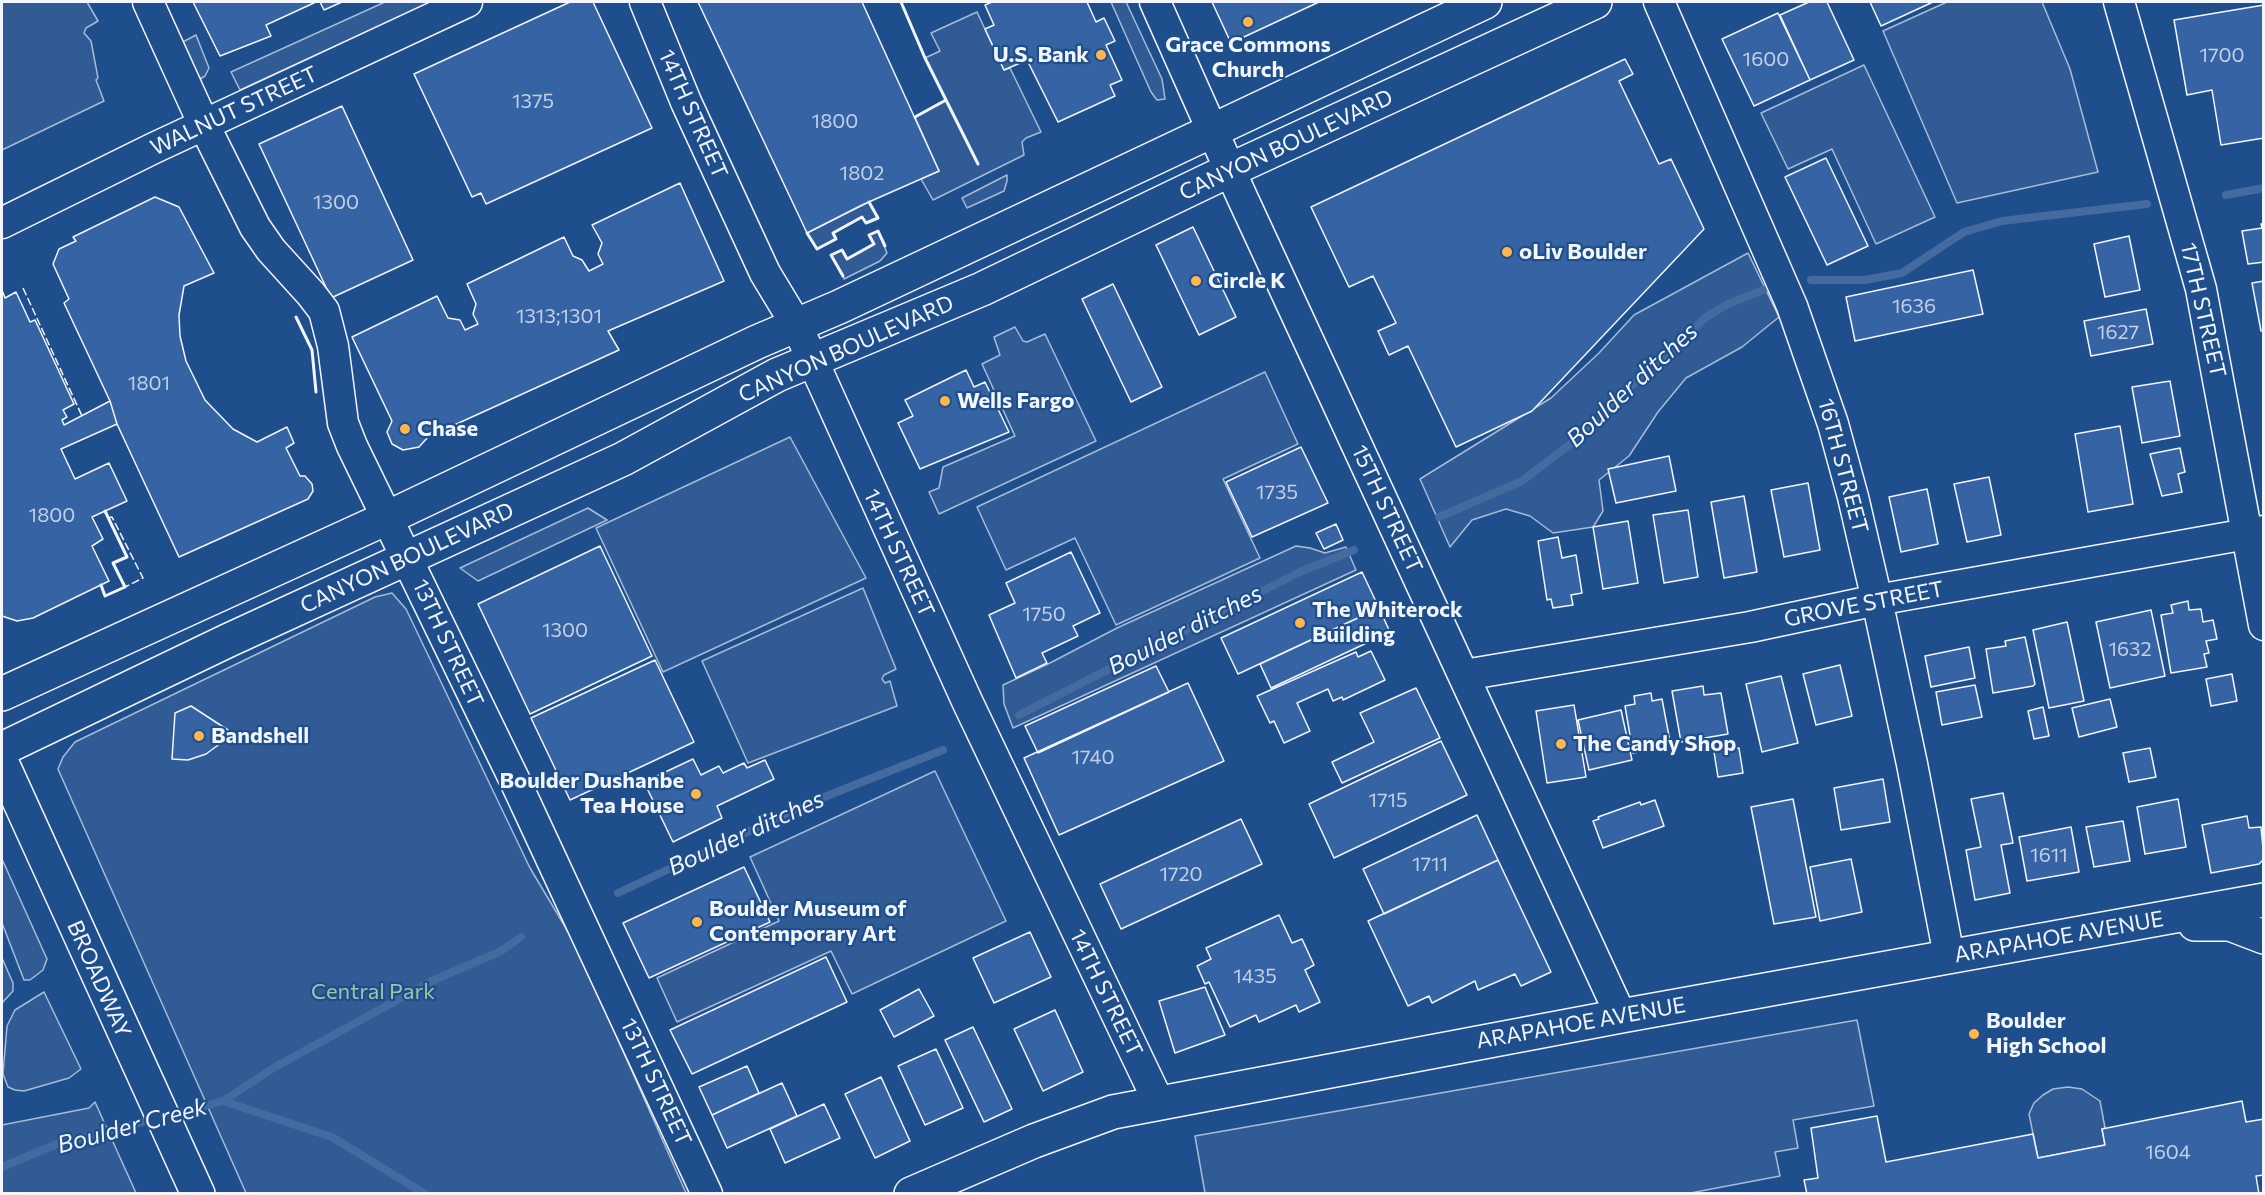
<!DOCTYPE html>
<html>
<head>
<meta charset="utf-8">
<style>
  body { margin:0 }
  #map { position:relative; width:2265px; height:1195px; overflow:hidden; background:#1f4e8c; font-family:Commissioner,sans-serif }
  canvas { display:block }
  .frame { position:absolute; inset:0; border:3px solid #f2f6ff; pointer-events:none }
</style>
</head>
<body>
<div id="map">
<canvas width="2265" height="1195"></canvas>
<div class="frame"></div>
</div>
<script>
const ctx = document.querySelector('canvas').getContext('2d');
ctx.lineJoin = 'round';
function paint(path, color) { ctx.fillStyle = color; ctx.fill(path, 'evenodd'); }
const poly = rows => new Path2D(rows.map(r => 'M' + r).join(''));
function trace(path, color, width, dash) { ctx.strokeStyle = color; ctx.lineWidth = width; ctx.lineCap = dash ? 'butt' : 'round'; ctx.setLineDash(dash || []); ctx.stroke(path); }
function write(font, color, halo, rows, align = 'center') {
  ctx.font = font + ' Commissioner,sans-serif'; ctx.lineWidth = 4.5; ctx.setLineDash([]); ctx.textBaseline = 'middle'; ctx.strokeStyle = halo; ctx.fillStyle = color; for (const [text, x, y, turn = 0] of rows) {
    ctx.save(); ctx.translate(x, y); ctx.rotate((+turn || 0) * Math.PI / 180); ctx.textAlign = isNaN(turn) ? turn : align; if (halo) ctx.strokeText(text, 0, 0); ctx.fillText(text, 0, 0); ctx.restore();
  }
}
const built = poly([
  [2,2,87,2,98,21,86,28,84,33,91,41,98,78,96,80,104,101,2,150,2,2],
  [385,2,431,2,240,90,231,72,385,2],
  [1111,2,1126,2,1162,79,1165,99,1157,100,1151,92,1111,2],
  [1947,2,2042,2,2070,69,2098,172,1957,203,1883,31,1947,2],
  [977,12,1004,70,1010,68,1041,132,1026,138,1022,142,1024,155,933,200,921,179,939,171,915,117,946,100,925,58,940,51,931,33,977,12],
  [196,35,209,68,205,76,197,81,179,44,196,35],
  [1864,65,1935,217,1876,244,1832,149,1788,169,1761,113,1864,65],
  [1007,175,1007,181,1004,191,967,208,962,198,1007,175],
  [869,202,878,218,866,223,862,217,833,233,836,239,817,249,807,233,869,202],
  [878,231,887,253,880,261,844,279,831,255,842,250,848,259,874,244,869,235,878,231],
  [1748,253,1779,317,1742,347,1686,378,1658,412,1629,456,1599,480,1603,511,1593,527,1553,533,1530,516,1506,509,1472,520,1450,547,1420,479,1551,398,1599,353,1634,315,1748,253],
  [1015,327,1023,341,1027,342,1045,334,1096,441,939,514,929,492,939,488,943,467,1015,436,982,364,1000,355,994,337,1015,327],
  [1265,372,1298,444,1223,479,1260,558,1116,625,1075,538,1006,570,977,507,1265,372],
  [790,437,866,578,663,672,596,528,790,437],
  [588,508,607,520,478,581,460,568,588,508],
  [1296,546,1310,548,1325,553,1346,547,1356,570,1013,728,1004,704,1003,685,1050,663,1117,628,1296,546],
  [863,588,896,669,884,675,882,679,885,683,890,681,897,706,748,763,702,661,863,588],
  [392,593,406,609,530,868,576,945,686,1193,246,1193,58,769,63,757,75,742,375,597,392,593],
  [935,771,1006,921,852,994,831,951,677,1022,657,978,779,921,750,857,935,771],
  [2,859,47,959,43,970,30,980,24,980,2,923,2,859],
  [2,958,13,983,13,991,2,1003,2,958],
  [44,992,81,1069,69,1078,24,1091,15,1090,8,1087,3,1074,7,1026,15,1010,44,992],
  [1857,1020,1874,1106,1793,1120,1798,1148,1775,1152,1780,1176,1685,1194,1205,1193,1195,1136,1857,1020],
  [2068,1087,2082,1089,2100,1101,2105,1128,2102,1129,2105,1145,2038,1158,2029,1114,2034,1103,2043,1095,2053,1089,2068,1087],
  [95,1102,136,1193,2,1193,2,1125,89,1108,95,1102]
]);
const stream = poly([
  [2226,195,2264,188],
  [1811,280,1865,280,1902,273,1964,232,2002,221,2147,204],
  [1439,517,1522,481,1603,419,1618,398,1678,345,1706,317,1728,304,1763,290],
  [1019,715,1300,572,1354,550],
  [618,893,809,803,943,750],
  [223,1101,275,1067,432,981,501,951,521,937],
  [171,1115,223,1101,332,1137,425,1194],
  [2,1167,57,1144,155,1119]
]);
const building = poly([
  [193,2,316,2,266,25,271,36,220,56,193,2],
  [320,2,342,2,324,10,320,2],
  [570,2,593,2,652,128,486,204,481,193,472,197,414,74,570,2],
  [698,2,862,2,939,171,862,205,807,233,698,2],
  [992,2,1087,2,1096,22,1104,18,1115,41,1106,45,1122,80,1110,85,1115,96,1058,122,1027,60,1004,70,985,29,994,25,985,5,992,2],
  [1212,2,1319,2,1231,43,1212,2],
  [1809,2,1827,2,1854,60,1810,80,1780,15,1809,2],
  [1870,2,1933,2,1881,26,1870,2],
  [2264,5,2264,138,2221,145,2212,90,2187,95,2174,20,2264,5],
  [1778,13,1810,80,1754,106,1722,39,1778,13],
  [1625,59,1633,74,1619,81,1659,164,1671,159,1704,229,1532,411,1456,447,1408,346,1389,355,1378,331,1396,323,1373,276,1349,287,1311,207,1625,59],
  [342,106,413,260,331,298,259,144,342,106],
  [1826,158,1868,246,1827,265,1785,177,1826,158],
  [680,183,724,281,608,331,619,350,428,437,419,447,403,450,392,444,387,432,392,421,352,337,437,296,448,318,460,320,465,330,478,324,473,314,476,304,467,284,564,237,573,256,582,260,589,271,603,264,598,254,602,243,592,225,680,183],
  [155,197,179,207,214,273,184,286,179,315,180,336,186,361,205,400,233,429,257,442,287,427,294,443,286,448,300,476,305,476,312,484,313,491,308,499,179,557,117,424,110,401,64,303,69,299,53,264,59,249,76,241,73,237,155,197],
  [2264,223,2264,262,2248,264,2242,231,2262,228,2261,224,2264,223],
  [1193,227,1236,317,1199,335,1156,245,1193,227],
  [2129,236,2140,290,2105,297,2094,244,2129,236],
  [1973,270,1983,314,1855,341,1846,297,1973,270],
  [2264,281,2264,331,2261,331,2252,283,2264,281],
  [1113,284,1162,387,1131,402,1082,299,1113,284],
  [2,290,5,298,16,292,30,322,35,320,74,404,63,410,67,417,62,420,64,425,110,401,117,424,61,449,75,479,109,463,127,501,92,517,103,539,92,546,109,581,33,618,17,621,2,616,2,290],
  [2146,309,2153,344,2091,356,2084,321,2146,309],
  [966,370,974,387,985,382,1009,432,920,469,898,423,913,416,905,400,966,370],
  [2170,381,2180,436,2142,443,2132,387,2170,381],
  [2120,426,2133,504,2088,512,2075,434,2120,426],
  [1301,447,1328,503,1252,537,1226,482,1301,447],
  [2180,448,2185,472,2178,474,2182,492,2162,496,2150,454,2180,448],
  [1669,456,1676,491,1616,503,1608,469,1669,456],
  [1989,477,2001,535,1967,542,1954,484,1989,477],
  [1808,483,1820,550,1784,557,1771,490,1808,483],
  [1927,489,1938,544,1901,552,1889,497,1927,489],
  [1744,496,1757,572,1724,578,1711,502,1744,496],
  [1688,510,1698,577,1664,583,1653,515,1688,510],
  [1628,521,1638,583,1603,589,1593,527,1628,521],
  [1336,524,1343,540,1324,549,1316,533,1336,524],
  [1558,537,1562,558,1576,555,1582,593,1571,595,1573,605,1553,608,1551,599,1547,600,1538,541,1558,537],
  [600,546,652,656,530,714,478,604,600,546],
  [1071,552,1100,613,1073,626,1078,636,1042,653,1047,663,1016,678,989,615,1015,603,1006,583,1071,552],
  [1362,572,1379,608,1238,674,1221,638,1362,572],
  [2188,601,2189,610,2201,609,2203,622,2213,620,2217,639,2206,641,2209,653,2204,654,2207,667,2171,673,2161,615,2173,613,2171,605,2188,601],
  [1379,608,1390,632,1271,688,1260,664,1379,608],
  [2151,610,2165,676,2110,688,2096,622,2151,610],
  [2067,622,2084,701,2049,708,2033,630,2067,622],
  [2025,637,2035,684,2033,686,1993,693,1986,649,2006,646,2005,641,2025,637],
  [1969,647,1975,678,1931,687,1925,656,1969,647],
  [1371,651,1385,680,1343,700,1342,697,1333,701,1328,689,1297,703,1310,731,1284,743,1274,721,1270,723,1257,696,1356,652,1358,657,1371,651],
  [655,660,694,742,570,800,531,718,655,660],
  [1840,665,1852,716,1816,725,1803,674,1840,665],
  [1156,666,1169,692,1038,753,1025,726,1156,666],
  [2232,674,2237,701,2211,706,2206,679,2232,674],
  [1781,676,1798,743,1762,752,1746,684,1781,676],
  [1188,683,1224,761,1059,835,1024,758,1188,683],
  [1975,685,1982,717,1942,725,1936,692,1975,685],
  [1703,686,1704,695,1721,693,1728,734,1681,742,1672,691,1703,686],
  [1416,688,1440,738,1342,783,1332,762,1374,742,1360,713,1416,688],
  [1651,693,1652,701,1662,699,1671,747,1633,753,1625,706,1635,704,1634,696,1651,693],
  [2110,699,2117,727,2079,737,2072,708,2110,699],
  [1574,705,1586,777,1547,783,1536,711,1574,705],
  [191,706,228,730,221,743,206,754,188,760,172,759,175,713,191,706],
  [2043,707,2049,736,2034,739,2028,711,2043,707],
  [1621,710,1632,760,1589,770,1578,720,1621,710],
  [1441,741,1467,795,1334,858,1309,804,1441,741],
  [1739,748,1743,773,1718,777,1714,752,1739,748],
  [2150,748,2156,777,2129,782,2123,753,2150,748],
  [693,759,701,775,719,766,723,773,744,763,747,768,765,760,774,779,717,806,722,818,673,842,644,782,693,759],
  [1883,779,1890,822,1841,830,1834,788,1883,779],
  [2003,793,2013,843,2001,845,2010,893,1975,900,1966,850,1981,847,1971,799,2003,793],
  [1793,799,1816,917,1774,924,1751,807,1793,799],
  [2178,799,2186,847,2145,854,2137,807,2178,799],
  [1655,800,1664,826,1603,848,1593,821,1599,819,1598,817,1640,802,1641,805,1655,800],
  [1477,815,1498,860,1384,914,1363,869,1477,815],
  [2247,816,2249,828,2261,827,2264,859,2259,864,2211,873,2202,825,2247,816],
  [1241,819,1262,864,1121,929,1100,884,1241,819],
  [2123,821,2130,861,2094,867,2086,827,2123,821],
  [2071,827,2079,872,2027,881,2019,837,2071,827],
  [1851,859,1862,912,1820,921,1810,867,1851,859],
  [1498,860,1551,972,1521,986,1515,974,1478,990,1475,981,1432,1003,1429,996,1408,1006,1368,921,1498,860],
  [744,867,770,922,649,978,623,923,744,867],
  [1279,915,1292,943,1302,939,1314,965,1305,970,1320,1002,1299,1012,1296,1005,1259,1022,1256,1015,1230,1027,1209,982,1205,984,1197,966,1211,959,1206,948,1279,915],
  [1030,932,1051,977,994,1003,973,958,1030,932],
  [826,957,847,1002,692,1074,670,1030,826,957],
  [1205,987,1225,1035,1175,1053,1159,1001,1205,987],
  [919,989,934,1016,894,1037,880,1010,919,989],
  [1055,1010,1083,1072,1043,1091,1014,1029,1055,1010],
  [973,1027,1012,1109,984,1122,945,1040,973,1027],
  [936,1049,963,1108,925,1125,898,1066,936,1049],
  [747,1066,759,1093,712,1115,699,1087,747,1066],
  [881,1077,910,1141,875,1158,845,1094,881,1077],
  [782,1083,797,1116,727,1148,712,1115,782,1083],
  [2242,1101,2246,1122,2264,1119,2264,1175,2256,1176,2259,1194,1807,1194,1804,1180,1818,1178,1811,1128,1877,1116,1886,1162,2033,1134,2038,1158,2105,1145,2102,1129,2242,1101],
  [824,1104,840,1138,785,1163,770,1129,824,1104]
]);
const minor = poly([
  [148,2,204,125,255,227,271,250,311,294,324,311,333,346,343,423,352,446,515,781,707,1194],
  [645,2,686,102,765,273,797,326,967,701,1159,1103],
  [1155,2,1242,197,1621,1016],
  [1659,2,1792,306,1833,424,1853,497,1877,600,1912,764,1949,956],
  [2119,2,2201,289,2264,625],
  [2,223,154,148,467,2],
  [1464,675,1750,627,1877,600,2264,531]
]);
const major = poly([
  [2,694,387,518,757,342,839,307,1485,2],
  [2,749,229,640,623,459,777,375,982,289,1230,170,1595,2],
  [2,763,198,1194],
  [2195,924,2230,924,2264,937],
  [911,1194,1034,1141,1113,1112,1621,1016,2264,900]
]);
const fence = poly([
  [23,288,82,416],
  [108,518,112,517,143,578,125,587]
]);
const wall = poly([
  [901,2,925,58,946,100,915,117],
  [946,100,978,164],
  [807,233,817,249,836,239,833,233,862,217,866,223,878,218,869,202],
  [843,276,831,255,842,250,847,259,874,244,869,235,878,231,885,246],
  [296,317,312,350,316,392],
  [101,585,105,596,125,587,113,563,127,557,105,511]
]);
const markers = [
  [1248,22,6,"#ffb74d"],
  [1101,55,6,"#ffb74d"],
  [1507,252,6,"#ffb74d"],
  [1196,281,6,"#ffb74d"],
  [945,401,6,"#ffb74d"],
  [405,429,6,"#ffb74d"],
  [1300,623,6,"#ffb74d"],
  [199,736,6,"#ffb74d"],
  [1561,744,6,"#ffb74d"],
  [696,794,6,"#ffb74d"],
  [697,922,6,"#ffb74d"],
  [1974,1034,6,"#ffb74d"]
];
const numberNames = [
  ["1700",2222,55],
  ["1600",1766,59],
  ["1375",533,101],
  ["1800",835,121],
  ["1802",862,173],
  ["1300",336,202],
  ["1636",1914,306],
  ["1313;1301",559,316],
  ["1627",2118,332],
  ["1801",149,383],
  ["1735",1277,492],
  ["1800",52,515],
  ["1750",1044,614],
  ["1300",565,630],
  ["1632",2130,649],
  ["1740",1093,757],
  ["1715",1388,800],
  ["1611",2049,855],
  ["1711",1430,864],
  ["1720",1181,874],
  ["1435",1255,976],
  ["1604",2168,1152]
];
const poiNames = [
  ["Grace Commons",1248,45,"center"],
  ["Church",1248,70,"center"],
  ["U.S. Bank",1089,55,"right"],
  ["oLiv Boulder",1519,252],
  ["Circle K",1208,281],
  ["Wells Fargo",957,401],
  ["Chase",417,429],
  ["The Whiterock",1312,610],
  ["Building",1312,635],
  ["Bandshell",211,736],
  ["The Candy Shop",1573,744],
  ["Boulder Dushanbe",684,781,"right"],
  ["Tea House",684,806,"right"],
  ["Boulder Museum of",709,909],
  ["Contemporary Art",709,934],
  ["Boulder",1986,1021],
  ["High School",1986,1046]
];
const streetNames = [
  ["WALNUT STREET",234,111,-25],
  ["14TH STREET",693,114,66],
  ["CANYON BOULEVARD",1286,145,-25],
  ["17TH STREET",2203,310,77],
  ["CANYON BOULEVARD",846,349,-24],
  ["16TH STREET",1843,466,75],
  ["15TH STREET",1387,509,65],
  ["14TH STREET",899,553,65],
  ["CANYON BOULEVARD",407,558,-25],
  ["GROVE STREET",1864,604,-11],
  ["13TH STREET",448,643,65],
  ["ARAPAHOE AVENUE",2059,937,-10],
  ["BROADWAY",99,979,66],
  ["14TH STREET",1106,993,64],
  ["ARAPAHOE AVENUE",1581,1023,-10],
  ["13TH STREET",656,1082,65]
];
const parkNames = [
  ["Central Park",373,992]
];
const waterNames = [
  ["Boulder ditches",1632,385,-43],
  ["Boulder ditches",1185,630,-27],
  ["Boulder ditches",746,833,-25],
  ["Boulder Creek",132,1126,-15]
];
paint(built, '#305b95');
trace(built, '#a8bbd7', 1.5);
trace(stream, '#446ba0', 8);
paint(building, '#3563a3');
trace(building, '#f2f6ff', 1.5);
trace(minor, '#f2f6ff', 33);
trace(major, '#f2f6ff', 36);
trace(minor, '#1f4e8c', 30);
trace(major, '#1f4e8c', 33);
trace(fence, '#f2f6ff', 1.5, [8, 3]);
trace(wall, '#f2f6ff', 3);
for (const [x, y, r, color] of markers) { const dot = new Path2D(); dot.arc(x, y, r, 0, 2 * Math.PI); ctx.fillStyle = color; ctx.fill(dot); trace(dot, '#1f4e8c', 2); }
write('20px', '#c3d1e8', null, numberNames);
write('bold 22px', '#f2f6ff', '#1f4e8c', poiNames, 'left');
write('22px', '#f2f6ff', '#1f4e8c', streetNames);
write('22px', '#97c8a6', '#1f4e8c', parkNames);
write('italic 24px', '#f2f6ff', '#1f4e8c', waterNames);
</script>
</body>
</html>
